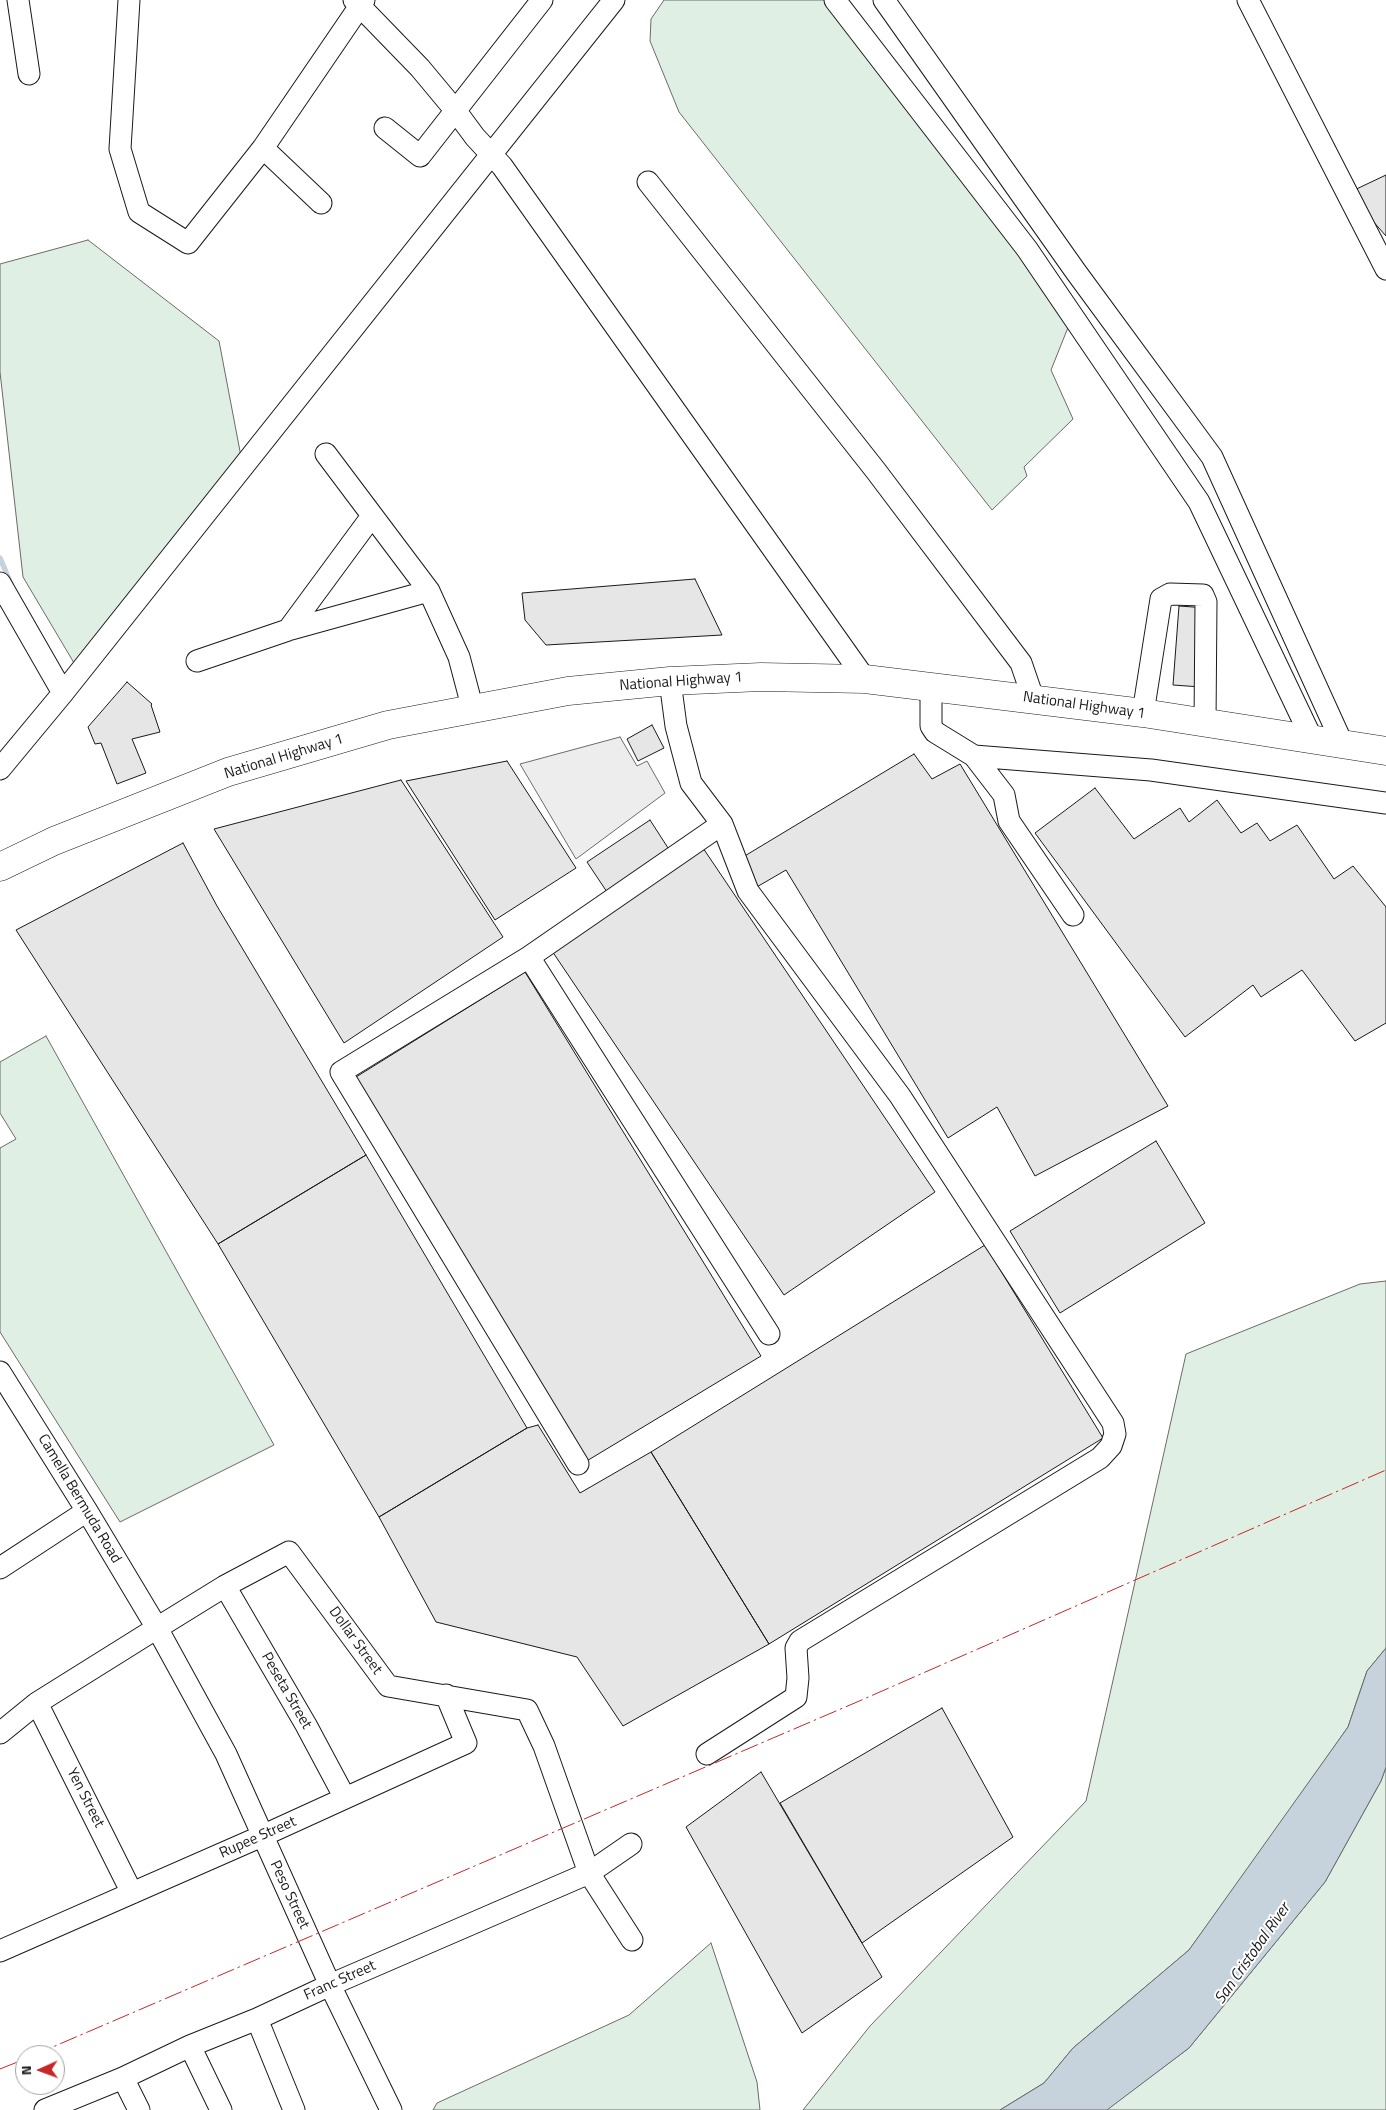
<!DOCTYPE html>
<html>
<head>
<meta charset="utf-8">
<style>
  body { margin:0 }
  #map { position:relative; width:1386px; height:2110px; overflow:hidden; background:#fff; font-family:"Titillium Web",sans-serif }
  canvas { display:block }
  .north { position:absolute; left:15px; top:2045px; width:50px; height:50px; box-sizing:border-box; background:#fff; border:1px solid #a3a3a3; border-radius:50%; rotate:268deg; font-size:14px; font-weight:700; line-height:20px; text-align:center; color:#1a1a1a }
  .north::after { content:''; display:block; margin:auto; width:18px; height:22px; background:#c62828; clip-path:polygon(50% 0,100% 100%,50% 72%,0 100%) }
</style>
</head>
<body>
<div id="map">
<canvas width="1386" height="2110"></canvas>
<div class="north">N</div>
</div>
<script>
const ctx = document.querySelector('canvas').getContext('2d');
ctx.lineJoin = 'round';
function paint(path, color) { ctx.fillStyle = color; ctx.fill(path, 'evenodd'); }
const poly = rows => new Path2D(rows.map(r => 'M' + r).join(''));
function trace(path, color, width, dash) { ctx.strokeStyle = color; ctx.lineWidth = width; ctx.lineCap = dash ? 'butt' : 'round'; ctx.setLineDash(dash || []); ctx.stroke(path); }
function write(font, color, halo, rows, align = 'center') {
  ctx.font = font + ' "Titillium Web",sans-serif'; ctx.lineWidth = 4; ctx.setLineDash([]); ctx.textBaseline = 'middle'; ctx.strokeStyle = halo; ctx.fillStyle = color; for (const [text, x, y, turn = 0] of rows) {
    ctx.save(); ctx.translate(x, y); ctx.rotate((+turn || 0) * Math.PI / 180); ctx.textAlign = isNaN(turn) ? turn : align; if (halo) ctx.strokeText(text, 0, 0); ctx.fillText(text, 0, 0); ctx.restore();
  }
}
const green = poly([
  [664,0,826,0,1071,320,1051,370,1073,419,1024,467,1027,476,992,510,679,112,650,41,651,19,664,0],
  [88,240,219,341,243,467,77,668,23,577,0,372,0,264,88,240],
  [46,1036,274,1445,120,1522,0,1332,0,1148,16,1139,0,1113,0,1062,46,1036],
  [1386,1281,1386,1648,1367,1671,1348,1727,1273,1834,1189,1950,1073,2048,1044,2083,1000,2110,803,2110,870,2026,1086,1801,1186,1354,1360,1284,1386,1281],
  [1386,1767,1386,2110,1106,2110,1189,2048,1325,1882,1381,1781,1386,1767],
  [711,1943,757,2082,760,2110,433,2110,437,2103,629,2015,711,1943]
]);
const parking = poly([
  [620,737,637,766,647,761,665,793,576,859,520,764,620,737]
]);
const water = poly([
  [1386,1648,1386,1767,1381,1781,1325,1882,1189,2048,1107,2110,1000,2110,1044,2083,1073,2048,1189,1950,1348,1727,1367,1671,1386,1648]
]);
const stream = poly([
  [0,558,11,584]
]);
const building = poly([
  [1386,175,1386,236,1348,193,1386,175],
  [695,579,722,635,546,645,525,620,522,593,695,579],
  [1179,606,1207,608,1201,687,1173,685,1179,606],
  [127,682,152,704,151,705,160,732,132,739,146,773,117,784,101,743,95,744,88,727,127,682],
  [652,725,664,748,638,761,627,739,652,725],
  [914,754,932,779,960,764,1168,1106,1035,1176,997,1107,948,1138,786,870,755,888,738,860,914,754],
  [507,761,576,868,495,920,406,781,507,761],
  [401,780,503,937,344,1043,214,829,401,780],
  [1095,788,1134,839,1180,808,1189,822,1217,800,1241,833,1257,823,1270,841,1297,825,1334,879,1353,866,1386,907,1386,1023,1355,1041,1302,970,1261,997,1253,985,1185,1037,1035,833,1095,788],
  [650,820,670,851,607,892,587,862,650,820],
  [183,843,217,906,366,1155,218,1244,16,930,183,843],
  [703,848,935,1192,784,1295,552,951,703,848],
  [525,972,761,1356,585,1462,356,1077,525,972],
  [1156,1141,1205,1223,1060,1313,1010,1231,1156,1141],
  [366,1155,527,1428,379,1517,218,1244,366,1155],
  [985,1245,1103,1438,769,1644,651,1452,985,1245],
  [538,1425,580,1493,651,1452,769,1644,623,1726,577,1657,436,1622,379,1517,527,1428,538,1425],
  [942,1708,1013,1837,862,1943,780,1803,942,1708],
  [761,1772,882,1977,802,2033,686,1827,761,1772]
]);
const minor = poly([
  [18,0,29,74],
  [129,0,120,149,139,212,188,243,263,148,364,0],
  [354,0,420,68,455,110,475,137,502,166,865,679],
  [835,0,1027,249,1199,502,1312,739],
  [884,0,1076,272,1212,457,1343,745],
  [1248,0,1386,269],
  [385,128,420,156,542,0],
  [263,148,321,203],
  [648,182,876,471,1021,663,1033,698],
  [326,454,429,591,459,657,473,710],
  [0,583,63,693],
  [288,630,372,516],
  [197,661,288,630,429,591],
  [670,681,676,726,691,783,722,824,748,891,900,1096,1113,1423,1115,1434,1111,1446,1100,1458,800,1641,796,1648,798,1678,796,1697,707,1754],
  [931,686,931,726,935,732,974,756,1004,795,1009,821,1073,915],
  [1143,713,1161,599,1170,594,1203,595,1206,602,1205,724],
  [974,756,1151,770,1386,803],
  [0,769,63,693,614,0],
  [529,957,769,1334],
  [0,1372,87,1511,157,1628,226,1754,330,1985,391,2110],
  [578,1464,341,1072,529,957,722,824],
  [0,1568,87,1511],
  [225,1586,306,1725,345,1798],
  [37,1703,132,1893],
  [0,1733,37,1703,157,1628,225,1586,289,1552,388,1686,527,1710,544,1746,589,1873,632,1940],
  [0,1951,262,1836,466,1743,446,1695],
  [257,2019,294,2110],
  [190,2046,221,2110],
  [123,2078,139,2110],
  [45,2110,123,2078,190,2046,257,2019,330,1985,589,1873,631,1844]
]);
const highway = poly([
  [0,867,54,841,228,772,388,725,568,691,670,681,761,677,865,679,1143,713,1386,751]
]);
const power = poly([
  [34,2055,857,1702,1386,1470],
  [0,2069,25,2059]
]);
const streetNames = [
  ["National Highway 1",681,682,-4],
  ["National Highway 1",1084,706,8],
  ["National Highway 1",284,757,-17],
  ["Camella Bermuda Road",79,1499,59],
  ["Dollar Street",355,1641,54],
  ["Peseta Street",286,1691,60],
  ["Yen Street",85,1798,63],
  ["Rupee Street",258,1838,-24],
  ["Peso Street",289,1895,65],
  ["Franc Street",340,1981,-24]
];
const waterNames = [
  ["San Cristobal River",1253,1954,-55]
];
paint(green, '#e0efe3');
trace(green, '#6a6a6a', 1);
paint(parking, '#ededed');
trace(parking, '#6a6a6a', 1);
paint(water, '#c6d2dc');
trace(water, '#6a6a6a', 1);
trace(stream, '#c6d2dc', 5.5);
paint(building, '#e6e6e6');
trace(building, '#1a1a1a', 1);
trace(minor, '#1a1a1a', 23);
trace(highway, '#1a1a1a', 29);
trace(minor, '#fff', 21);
trace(highway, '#fff', 28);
trace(power, '#c62828', 1, [18, 4, 2.5, 4]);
write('15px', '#1a1a1a', '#fff', streetNames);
write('italic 16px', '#1a1a1a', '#fff', waterNames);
</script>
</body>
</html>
